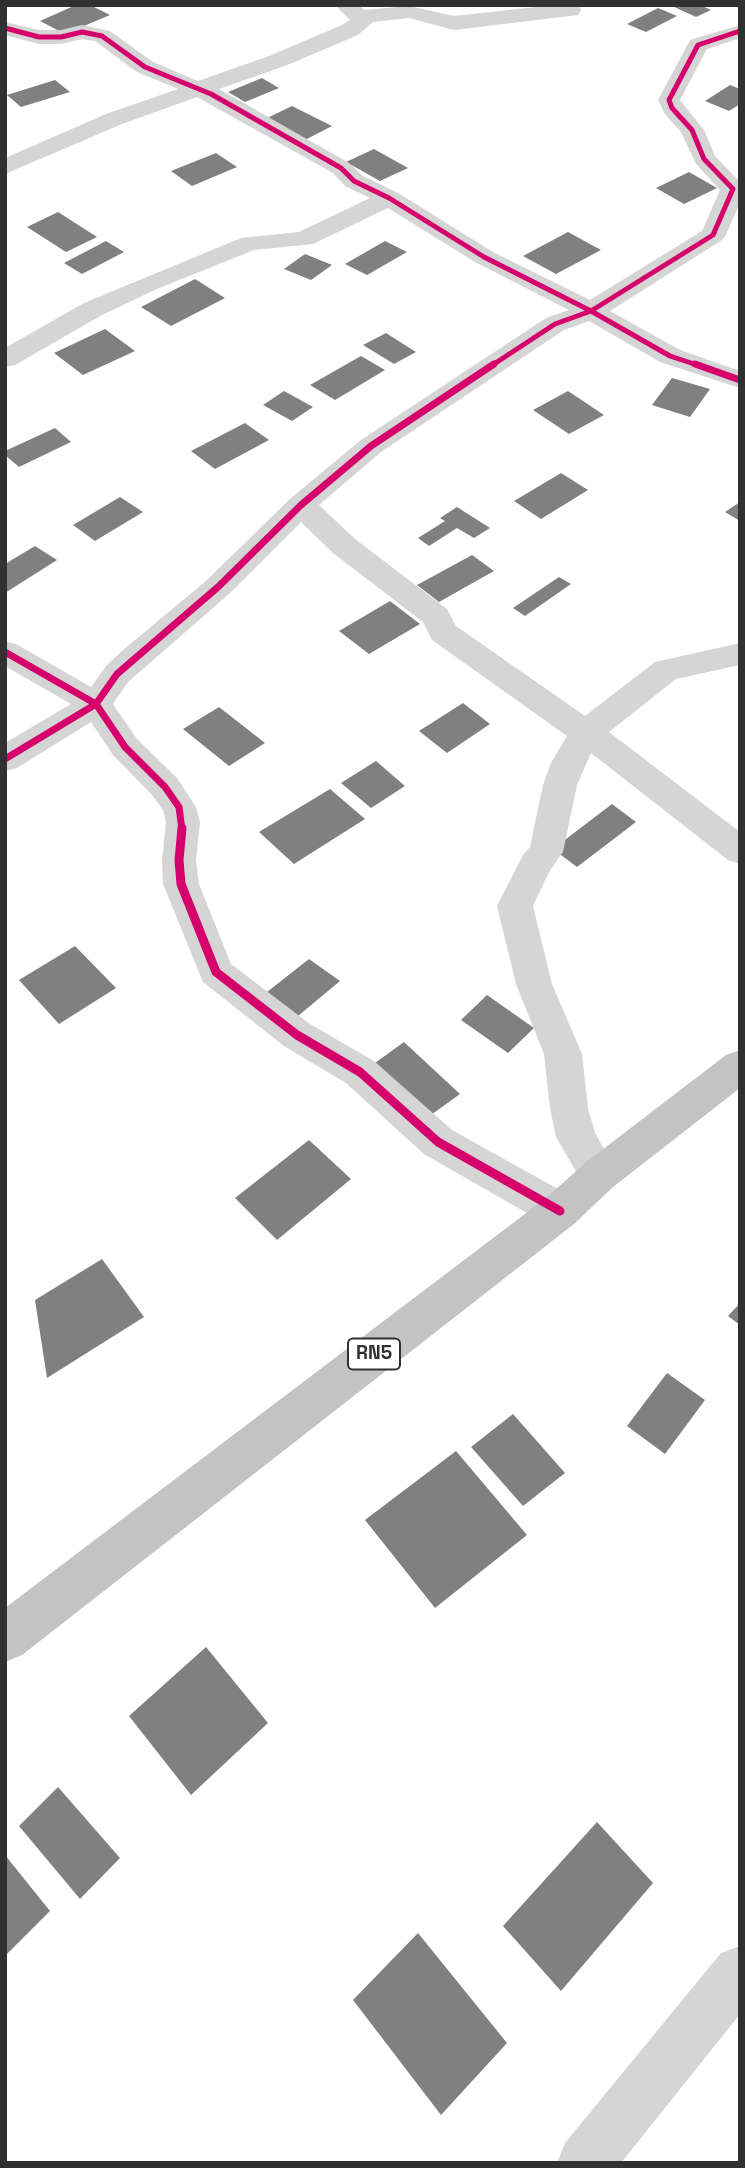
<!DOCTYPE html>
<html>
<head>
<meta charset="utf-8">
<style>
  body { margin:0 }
  #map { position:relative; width:745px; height:2168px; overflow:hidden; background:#fff; font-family:"Space Grotesk",sans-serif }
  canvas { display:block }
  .frame { position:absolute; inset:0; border:7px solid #313131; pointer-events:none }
</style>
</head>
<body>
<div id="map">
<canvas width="745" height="2168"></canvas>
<div class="frame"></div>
</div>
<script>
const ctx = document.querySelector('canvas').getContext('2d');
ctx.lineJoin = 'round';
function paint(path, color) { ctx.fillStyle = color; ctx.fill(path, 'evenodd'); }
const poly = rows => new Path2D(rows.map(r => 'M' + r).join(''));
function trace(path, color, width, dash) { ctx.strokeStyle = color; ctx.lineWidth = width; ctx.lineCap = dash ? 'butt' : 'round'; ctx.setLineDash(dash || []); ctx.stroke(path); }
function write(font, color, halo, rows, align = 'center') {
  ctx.font = font + ' "Space Grotesk",sans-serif'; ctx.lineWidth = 7; ctx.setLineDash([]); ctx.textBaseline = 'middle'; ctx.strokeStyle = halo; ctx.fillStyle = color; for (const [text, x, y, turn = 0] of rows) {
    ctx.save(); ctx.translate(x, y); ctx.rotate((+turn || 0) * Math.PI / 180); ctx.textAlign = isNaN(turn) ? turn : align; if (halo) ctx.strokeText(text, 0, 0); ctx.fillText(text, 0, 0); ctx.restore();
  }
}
const building = poly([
  [76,5,90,5,110,15,65,34,40,21],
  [670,5,700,5,711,10,696,17],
  [658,8,677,16,646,32,627,24],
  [262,78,279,88,245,102,228,92],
  [55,80,70,92,21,107,7,95],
  [730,85,740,89,740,104,729,111,705,101],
  [292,106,332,126,301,142,261,121],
  [374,149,408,168,380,181,346,162],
  [216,153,237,167,192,186,171,171],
  [689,172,717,188,684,204,656,188],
  [58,212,97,237,66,252,27,227],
  [568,232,601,250,556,274,523,256],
  [106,241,124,252,82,274,64,263],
  [385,241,407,252,367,275,345,264],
  [305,254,332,265,311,280,284,269],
  [195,279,225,298,171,326,141,307],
  [105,329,135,351,83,375,54,353],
  [386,333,416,352,394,364,363,345],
  [361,356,385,370,335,400,310,385],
  [672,378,710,389,690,417,652,405],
  [284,391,313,407,292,421,263,405],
  [568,391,604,415,569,434,533,410],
  [245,423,269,440,215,469,191,451],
  [55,428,71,442,19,467,5,455,5,451],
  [561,473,588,490,541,519,514,501],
  [120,497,143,512,95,541,73,525],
  [740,502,740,521,725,512],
  [457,507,490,528,474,538,457,528,429,546,418,538,445,521,440,518],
  [35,546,57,560,5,593,5,564],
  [472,555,494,571,439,602,417,585],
  [559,577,571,584,525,616,513,608],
  [390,601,420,624,369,654,339,631],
  [463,703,490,724,447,753,419,731],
  [219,707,265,743,229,766,183,729],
  [376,761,405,786,371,808,341,783],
  [330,789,365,819,294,864,259,832],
  [612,804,636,822,577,867,553,849],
  [75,946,116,988,59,1024,19,980],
  [309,959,340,981,292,1021,262,996],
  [487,995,534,1028,508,1053,461,1020],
  [404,1042,460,1094,424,1120,368,1068],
  [309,1140,351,1179,277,1240,235,1198],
  [102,1259,144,1317,47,1378,35,1300],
  [740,1303,740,1325,728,1316],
  [667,1373,705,1400,665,1454,627,1426],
  [513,1414,565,1473,523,1506,471,1447],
  [456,1451,527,1535,435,1608,365,1520],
  [206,1647,268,1723,191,1795,129,1716],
  [58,1787,120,1858,80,1899,19,1826],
  [597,1822,653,1883,561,1991,503,1926],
  [5,1855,50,1911,5,1956],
  [418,1933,507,2043,441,2115,353,2000]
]);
const street = poly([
  [335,5,359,5,364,10,409,6,454,16,555,5,578,5,581,10,578,15,570,16,454,30,409,18,373,22,358,35,285,66,219,89,349,163,363,176,398,193,493,252,590,300,702,231,720,190,696,164,681,132,664,113,658,100,690,40,740,25,740,38,707,49,680,100,704,130,715,156,740,182,740,202,726,235,722,240,610,311,680,350,740,371,740,388,660,362,589,321,564,330,381,452,319,505,355,539,447,609,456,626,585,716,655,662,740,643,740,665,676,679,609,732,740,832,740,864,728,860,591,753,577,785,563,852,549,872,533,906,552,984,582,1054,588,1108,595,1133,619,1175,613,1187,599,1192,585,1187,556,1137,550,1108,544,1054,516,984,497,906,523,855,530,847,543,785,551,763,567,736,432,640,423,622,333,553,301,522,229,594,128,682,113,704,137,739,177,778,196,807,200,822,196,860,199,884,231,964,310,1024,374,1061,452,1130,574,1198,580,1211,574,1224,560,1229,546,1224,424,1154,346,1083,284,1046,203,982,163,884,162,860,166,822,163,810,153,796,113,755,91,722,17,768,5,771,5,743,71,704,5,666,5,641,16,644,91,687,106,666,123,650,207,580,291,498,361,440,546,318,569,310,475,262,388,208,313,244,254,250,159,288,102,315,15,365,5,367,5,348,84,303,241,238,299,232,370,198,345,186,333,173,197,97,122,124,5,174,5,158,106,114,178,89,137,72,95,41,82,39,61,44,39,44,5,35,5,22,39,30,61,30,82,25,110,31,153,62,198,81,269,56,342,25,350,20,335,5],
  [740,1946,740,2014,621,2163,557,2163,565,2143,721,1953,740,1946]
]);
const highway = poly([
  [740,1050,740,1088,613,1187,574,1224,22,1655,5,1662,5,1608,546,1198,585,1163,726,1055,740,1050]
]);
const cyclewayFar2 = poly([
  [5,28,39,37,61,37,82,32,102,36,145,67,211,94,341,168,354,181,389,198,484,257,591,311,670,356,700,366],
  [491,366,555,324,591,311,713,235,733,189,704,159,692,130,672,108,669,100,698,45,740,31]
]);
const cyclewayFar1 = poly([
  [695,364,740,380],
  [5,652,96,704,125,747,165,787,179,807,182,830],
  [5,759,96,704,117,674,218,587,301,505,371,446,494,364]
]);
const cycleway = poly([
  [182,828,179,860,181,884,216,972,297,1035,360,1072,438,1142,560,1211]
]);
const shields = [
  [374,1354,52]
];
const shieldNames = [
  ["RN5",374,1354]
];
paint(building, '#808080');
paint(street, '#d5d5d5');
paint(highway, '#c3c3c3');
trace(cyclewayFar2, '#d6006c', 5);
trace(cyclewayFar1, '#d6006c', 7);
trace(cycleway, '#d6006c', 9);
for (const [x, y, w] of shields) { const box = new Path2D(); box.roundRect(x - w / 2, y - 15.5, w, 31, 5); ctx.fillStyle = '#fff'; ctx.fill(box); trace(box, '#313131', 2); }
write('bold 19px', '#313131', null, shieldNames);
</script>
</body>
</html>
